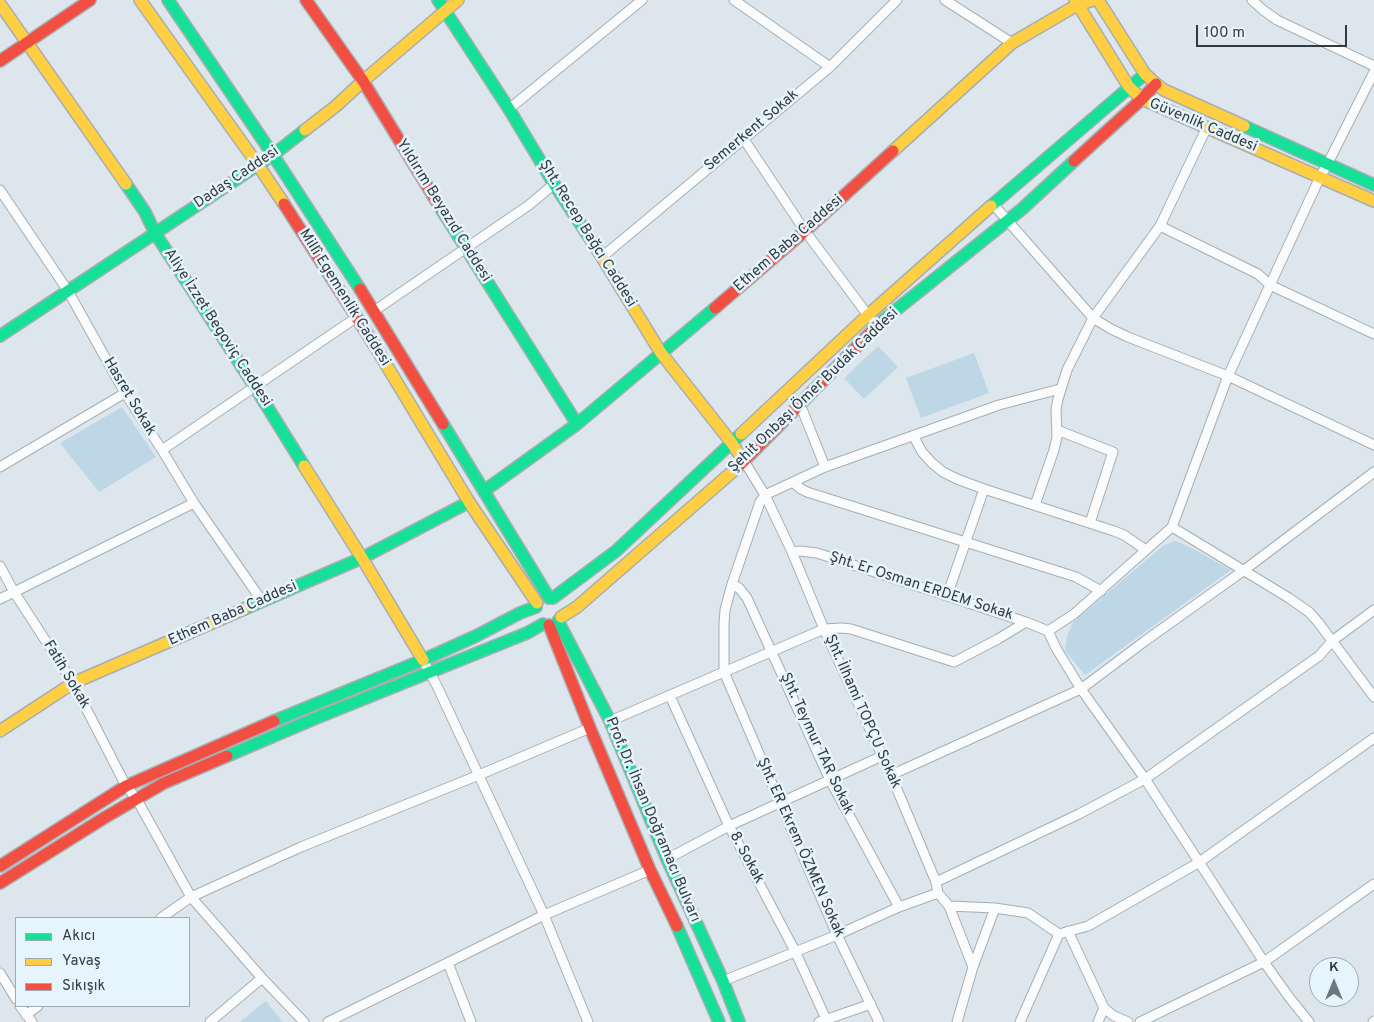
<!DOCTYPE html>
<html>
<head>
<meta charset="utf-8">
<style>
  body { margin:0 }
  #map { position:relative; width:1374px; height:1022px; overflow:hidden; background:#dce6ec; font-family:Overpass,sans-serif }
  canvas { display:block }
  .legend { position:absolute; left:15px; top:917px; width:175px; height:90px; box-sizing:border-box; background:#e6f4fd; border:1px solid #9faab1; margin:0; padding:6px 9px; list-style:none; font-size:15px; color:#343b3f }
  .legend li { display:flex; align-items:center; gap:10px; height:25px }
  .legend b { width:25px; border:1px solid #9faab1 }
  .north { position:absolute; left:1309px; top:957px; width:50px; height:50px; box-sizing:border-box; background:#e6f4fd; border:1px solid #9faab1; border-radius:50%; rotate:0deg; font-size:14px; font-weight:700; line-height:20px; text-align:center; color:#343b3f }
  .north::after { content:''; display:block; margin:auto; width:18px; height:22px; background:#6f777c; clip-path:polygon(50% 0,100% 100%,50% 72%,0 100%) }
  .scale { position:absolute; left:1196px; top:25px; width:151px; height:22px; box-sizing:border-box; border:2px solid #343b3f; border-top:0; padding-left:6px; font-size:15px; line-height:18px; white-space:nowrap; color:#343b3f; -webkit-text-stroke:4px #e6f4fd; paint-order:stroke }
</style>
</head>
<body>
<div id="map">
<canvas width="1374" height="1022"></canvas>
<ul class="legend">
<li><b style="height:6px;background:#16e098"></b>Akıcı</li>
<li><b style="height:6px;background:#ffcf43"></b>Yavaş</li>
<li><b style="height:6px;background:#f24e42"></b>Sıkışık</li>
</ul>
<div class="north">K</div>
<div class="scale">100 m</div>
</div>
<script>
const ctx = document.querySelector('canvas').getContext('2d');
ctx.lineJoin = 'round';
function paint(path, color) { ctx.fillStyle = color; ctx.fill(path, 'evenodd'); }
const poly = rows => new Path2D(rows.map(r => 'M' + r).join(''));
function trace(path, color, width, dash) { ctx.strokeStyle = color; ctx.lineWidth = width; ctx.lineCap = dash ? 'butt' : 'round'; ctx.setLineDash(dash || []); ctx.stroke(path); }
function write(font, color, halo, rows, align = 'center') {
  ctx.font = font + ' Overpass,sans-serif'; ctx.lineWidth = 5; ctx.setLineDash([]); ctx.textBaseline = 'middle'; ctx.strokeStyle = halo; ctx.fillStyle = color; for (const [text, x, y, turn = 0] of rows) {
    ctx.save(); ctx.translate(x, y); ctx.rotate((+turn || 0) * Math.PI / 180); ctx.textAlign = isNaN(turn) ? turn : align; if (halo) ctx.strokeText(text, 0, 0); ctx.fillText(text, 0, 0); ctx.restore();
  }
}
const green = poly([
  [878,346,898,367,864,399,844,378],
  [974,353,989,393,921,418,906,378],
  [122,407,156,457,99,492,60,443],
  [1175,541,1181,543,1195,550,1231,570,1085,675,1066,652,1065,648,1067,636,1073,622,1164,545],
  [266,1001,283,1022,240,1022]
]);
const street = poly([
  [734,0,830,67],
  [945,0,1012,43],
  [1252,0,1263,10,1277,20,1374,66],
  [509,109,642,0],
  [743,138,805,231,870,318],
  [0,190,68,291,125,393,162,450,194,503,262,601],
  [993,204,1093,318,1111,329,1128,337,1228,376,1374,445],
  [1160,226,1258,274,1270,285,1374,334],
  [602,257,830,67,897,0],
  [374,311,529,205,554,184],
  [800,404,825,467],
  [1057,430,1113,452,1090,523],
  [914,437,922,452,932,463,943,472,957,479,984,489,1114,531,1124,535,1146,550],
  [162,450,357,317],
  [744,461,765,495,792,552,824,629,891,775,936,882,938,893,949,906,973,967],
  [0,467,125,393],
  [793,482,801,489,807,492,1051,569,1076,577,1101,591],
  [1035,505,1054,450,1057,437,1056,409,1058,399,1067,370,1093,318,1160,226,1207,127],
  [1172,527,1289,598,1309,612,1318,622,1374,697],
  [792,552,800,551,817,553,1026,622,1048,631],
  [0,566,14,592,73,683,126,786,136,798,191,897,262,978,304,1022],
  [732,584,739,588,747,598,830,780,899,907],
  [947,596,984,489],
  [0,599,194,503],
  [1048,631,1074,614,1172,527,1228,376,1320,177,1328,163,1374,72],
  [1048,631,1056,648,1081,689,1145,779,1264,962,1289,997,1309,1022],
  [423,660,437,686,544,915,588,1022],
  [670,696,729,826,795,951,826,1019],
  [610,721,824,629,842,628,851,629,954,662,998,639,1026,622],
  [891,775,1081,689,1145,641,1243,571,1374,472],
  [667,859,729,826,882,756],
  [936,882,1079,814,1145,779,1319,656,1332,641,1374,610],
  [949,906,995,908,1028,913,1059,934,1088,926,1198,863,1374,738],
  [161,918,191,897,301,847,479,775,590,728],
  [1068,931,1104,1008],
  [448,963,471,1022],
  [0,973,16,999],
  [723,981,837,935,899,907,938,893],
  [20,1006,32,1022],
  [26,1015,38,1006],
  [210,1022,262,978],
  [328,1022,544,915,650,870],
  [819,1022,871,1004],
  [879,1022,837,935,724,672,724,624,725,610,732,584,760,502,765,495,825,467,999,405,1060,389],
  [957,1022,973,967,995,908],
  [1020,1022,1059,934],
  [1098,1022,1104,1008,1114,1016,1128,1022],
  [1140,1022,1264,962,1374,884],
  [1373,1022,1374,1021]
]);
const fast = poly([
  [168,0,273,155,360,289],
  [438,0,509,109,554,184,597,249],
  [1244,126,1374,185],
  [126,184,145,212,155,233,255,387,304,466],
  [991,206,1145,74],
  [440,207,577,424],
  [881,322,1022,209,1074,161],
  [0,336,273,155,305,130],
  [443,424,549,598],
  [484,491,577,424,715,308],
  [553,598,616,551,741,434],
  [244,609,362,558,469,502],
  [558,621,610,721,667,859,723,981,739,1022],
  [274,721,423,660,476,636,520,613,536,607],
  [227,756,316,718,527,633,543,624],
  [677,926,719,1022]
]);
const slow = poly([
  [140,0,258,165,284,204],
  [1075,0,1129,87,1142,99,1374,201],
  [1098,0,1145,74,1156,84,1164,90,1244,126],
  [0,4,126,184],
  [305,130,336,106,363,81,458,0],
  [893,151,1012,43,1077,5,1093,0],
  [597,249,661,353,731,442,744,461],
  [373,343,469,502,537,603],
  [741,434,868,315,991,206],
  [304,466,362,558,423,660],
  [561,617,577,607,740,465],
  [0,731,73,683,244,609]
]);
const jam = poly([
  [306,0,363,81,440,207],
  [0,61,90,0],
  [1074,161,1142,99,1156,84],
  [284,204,373,343],
  [360,289,443,424],
  [715,308,805,231,893,151],
  [740,465,881,322],
  [549,625,590,728,650,870,677,926],
  [0,866,126,786,274,721],
  [0,883,104,818,164,783,227,756]
]);
const streetNames = [
  ["Güvenlik Caddesi",1203,126,23],
  ["Semerkent Sokak",752,131,-40],
  ["Dadaş Caddesi",237,178,-34],
  ["Yıldırım Beyazıd Caddesi",443,211,58],
  ["Şht. Recep Bağcı Caddesi",587,234,58],
  ["Ethem Baba Caddesi",789,244,-41],
  ["Millî Egemenlik Caddesi",344,298,58],
  ["Aliye İzzet Begoviç Caddesi",217,328,57],
  ["Şehit Onbaşı Ömer Budak Caddesi",814,391,-44],
  ["Hasret Sokak",129,397,59],
  ["Şht. Er Osman ERDEM Sokak",921,587,18],
  ["Ethem Baba Caddesi",233,614,-24],
  ["Fatih Sokak",66,675,59],
  ["Şht. İlhami TOPÇU Sokak",862,712,66],
  ["Şht. Teymur TAR Sokak",816,744,65],
  ["Prof. Dr. İhsan Doğramacı Bulvarı",652,820,67],
  ["Şht. ER Ekrem ÖZMEN Sokak",800,848,66],
  ["8. Sokak",746,858,62]
];
paint(green, '#bdd7e7');
trace(street, '#a7aeb2', 11);
trace(fast, '#a7aeb2', 14);
trace(slow, '#a7aeb2', 14);
trace(jam, '#a7aeb2', 14);
trace(street, '#fafbfc', 9);
trace(fast, '#16e098', 11);
trace(slow, '#ffcf43', 11);
trace(jam, '#f24e42', 11);
write('15px', '#343b3f', '#e6f4fd', streetNames);
</script>
</body>
</html>
